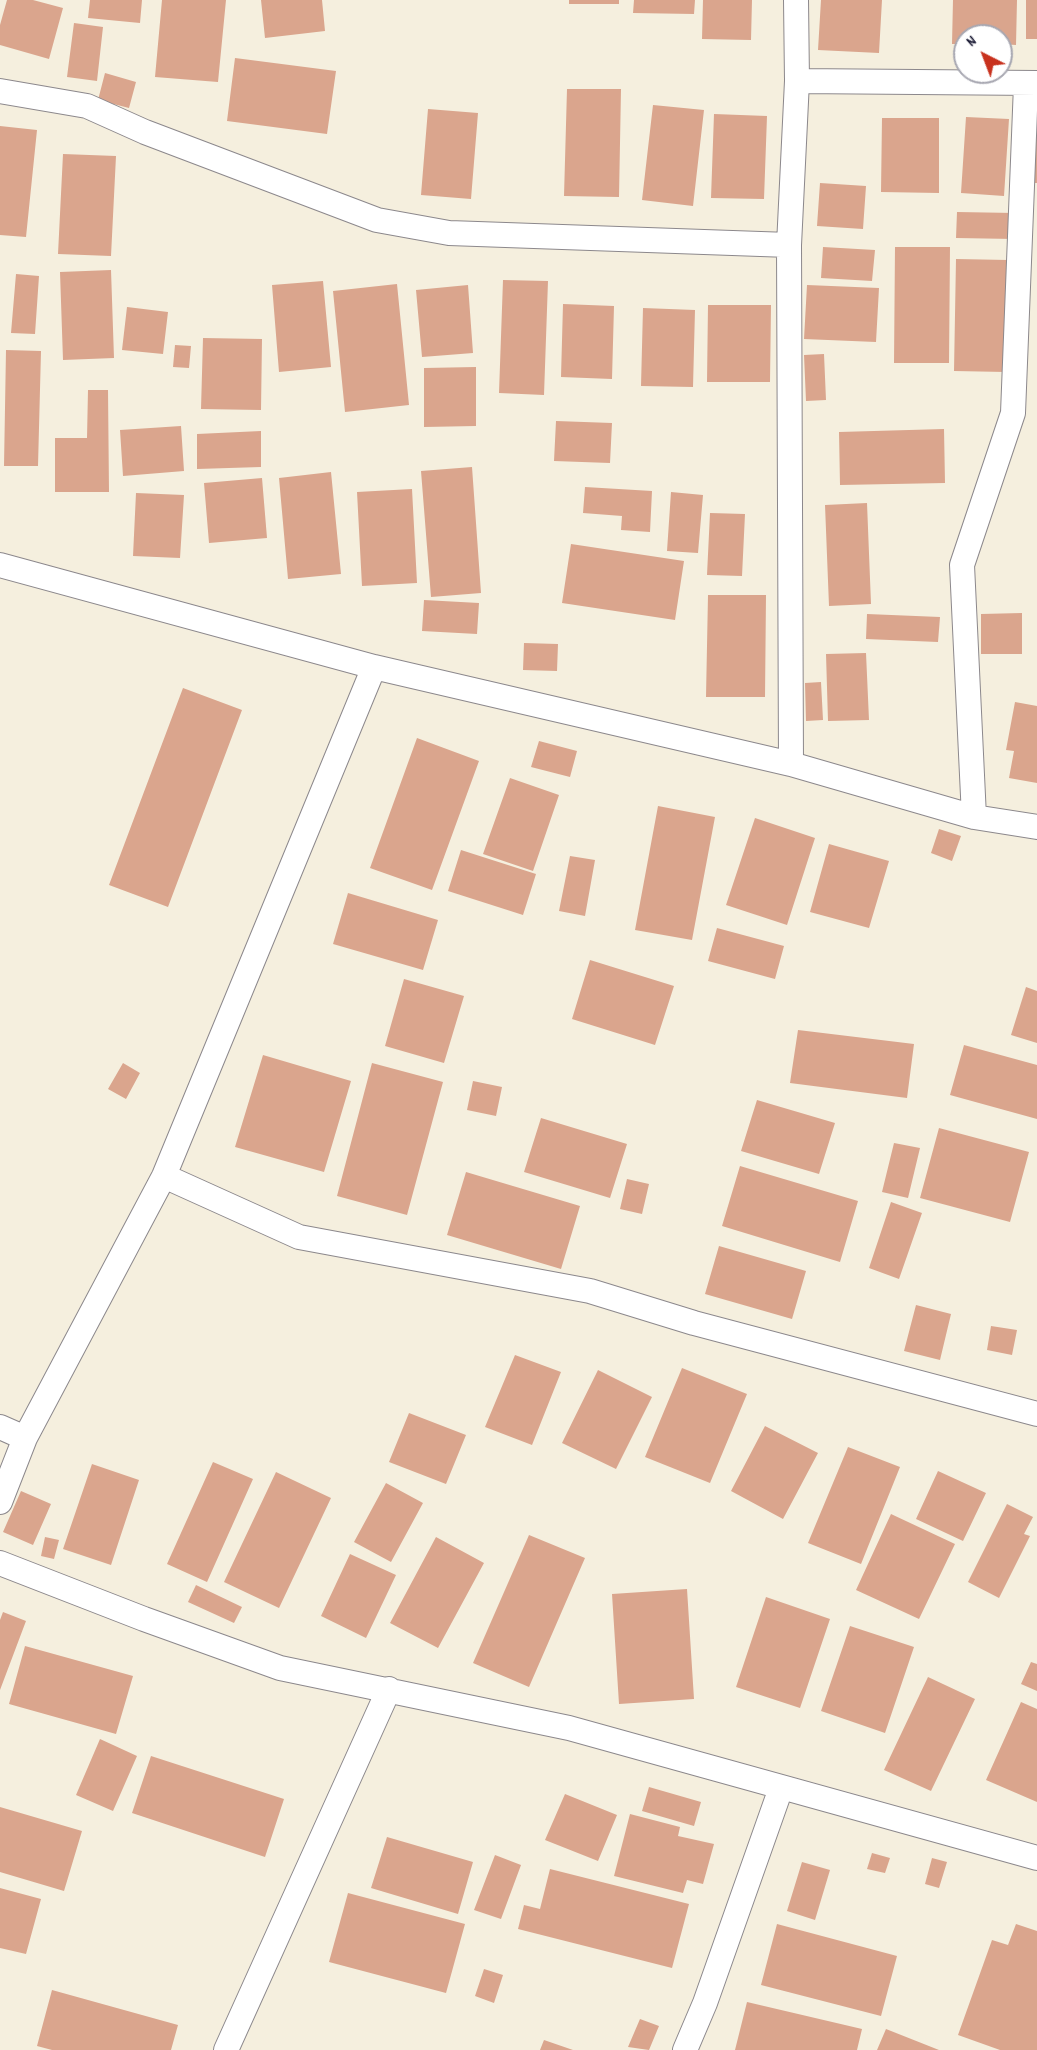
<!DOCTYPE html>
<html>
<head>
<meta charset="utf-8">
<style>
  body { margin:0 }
  #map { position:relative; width:1037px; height:2050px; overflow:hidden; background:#f5efde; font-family:Dekko,sans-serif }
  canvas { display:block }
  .north { position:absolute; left:953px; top:24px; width:60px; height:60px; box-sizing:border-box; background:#fff; border:2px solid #a7a7b1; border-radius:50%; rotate:318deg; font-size:16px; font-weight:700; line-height:24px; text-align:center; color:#22223b }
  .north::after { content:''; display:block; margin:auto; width:21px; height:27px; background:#c8321e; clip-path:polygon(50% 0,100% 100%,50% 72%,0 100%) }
</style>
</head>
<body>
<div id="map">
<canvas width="1037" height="2050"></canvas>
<div class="north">N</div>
</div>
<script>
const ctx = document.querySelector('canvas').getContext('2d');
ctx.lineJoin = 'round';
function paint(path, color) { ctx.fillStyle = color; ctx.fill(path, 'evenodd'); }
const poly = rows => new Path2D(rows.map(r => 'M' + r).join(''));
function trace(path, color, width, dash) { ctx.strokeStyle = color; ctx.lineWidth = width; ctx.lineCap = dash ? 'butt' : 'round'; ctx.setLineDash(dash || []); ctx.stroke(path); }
const building = poly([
  [7,0,33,0,63,8,49,59,0,45,0,25],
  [90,0,142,0,140,23,88,18],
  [162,0,226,0,218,82,155,77],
  [261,0,322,0,325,31,265,38],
  [569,0,619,0,619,4,569,4],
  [634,0,695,0,694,14,633,13],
  [703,0,752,0,751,40,702,39],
  [821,0,882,0,879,53,818,50],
  [953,0,1017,0,1016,45,1001,44,1001,36,965,36,965,44,952,44],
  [1026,0,1037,0,1037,39,1026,39],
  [74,23,103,27,97,81,67,77],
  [235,58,336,71,327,134,227,121],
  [105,73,136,82,129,108,98,100],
  [567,89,621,89,619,197,564,196],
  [653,105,704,110,693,206,642,200],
  [428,109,478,113,471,199,421,195],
  [1034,112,1037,112,1037,183,1033,183],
  [714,114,767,116,764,199,711,198],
  [966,117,1009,119,1004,196,961,193],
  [882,118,939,118,939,193,881,192],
  [0,126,37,130,26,237,0,235],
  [63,154,116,156,111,256,58,254],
  [820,183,866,186,863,229,817,226],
  [957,212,1015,213,1014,239,956,238],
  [823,247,875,250,872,281,821,278],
  [895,247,950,247,949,363,894,363],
  [956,259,1008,260,1006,372,954,371],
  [111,270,114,358,63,360,60,272],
  [16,274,39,276,35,334,11,333],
  [503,280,548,281,544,395,499,393],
  [323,281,331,367,279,372,272,285],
  [397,284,409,405,345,412,333,291],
  [468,285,473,353,422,357,416,290],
  [807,285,879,288,876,342,804,339],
  [563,304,614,306,612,379,561,377],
  [708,305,771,305,770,382,707,382],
  [127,307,168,312,163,354,122,350],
  [643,308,695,310,693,387,641,386],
  [203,338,262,339,261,410,201,409],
  [175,345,191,346,189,368,173,367],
  [6,350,41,351,38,466,4,466],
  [824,354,826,400,806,401,804,355],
  [476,367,476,426,424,427,424,368],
  [88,390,108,390,109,492,55,492,55,438,87,438],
  [556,421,612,423,610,463,554,461],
  [181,426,184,471,123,476,120,430],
  [944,429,945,483,840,485,839,432],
  [261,431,261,467,197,469,197,434],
  [472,467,481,593,431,597,421,471],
  [331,472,341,574,288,579,279,478],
  [262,478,267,538,209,543,204,483],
  [585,487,652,491,650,532,621,530,622,516,583,513],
  [412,489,417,583,362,586,357,492],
  [671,492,703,495,698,553,667,551],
  [136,493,184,495,180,558,133,556],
  [867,503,871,604,829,606,825,505],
  [710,513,745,514,742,576,707,575],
  [571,544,684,561,675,620,562,603],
  [708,595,766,595,765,697,706,697],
  [424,600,479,603,477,634,422,631],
  [1022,613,1022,654,981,654,981,614],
  [867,614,940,617,938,642,866,639],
  [524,643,558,644,557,671,523,670],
  [866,653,869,720,828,721,826,654],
  [821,682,823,720,806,721,805,683],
  [183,688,242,710,168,907,109,885],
  [1015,702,1037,706,1037,783,1009,778,1014,751,1006,750],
  [417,738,479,761,432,890,370,868],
  [539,741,577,751,570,777,531,767],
  [510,778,559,795,533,871,483,854],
  [658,806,715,817,692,940,635,930],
  [755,818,815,838,787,925,726,905],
  [939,829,961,836,952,861,931,853],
  [829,844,889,861,869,928,810,912],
  [461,850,536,874,523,915,448,891],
  [570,856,595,860,585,916,559,911],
  [348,893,438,920,423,970,333,944],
  [717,928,784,946,775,979,708,961],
  [590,960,674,986,655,1045,572,1019],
  [404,979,464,996,444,1063,385,1046],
  [1026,987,1037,991,1037,1043,1011,1035],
  [798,1030,914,1044,907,1098,790,1083],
  [964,1045,1037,1065,1037,1119,950,1095],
  [263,1055,351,1081,324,1172,235,1147],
  [123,1063,140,1073,126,1099,108,1089],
  [372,1063,443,1082,407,1215,337,1196],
  [473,1081,502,1087,496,1116,467,1110],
  [757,1100,835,1123,819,1174,741,1151],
  [541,1118,627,1144,610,1198,524,1172],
  [939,1128,1029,1152,1010,1222,920,1198],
  [894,1143,920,1148,908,1198,882,1192],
  [740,1166,858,1201,840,1262,722,1226],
  [466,1172,580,1206,561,1269,447,1235],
  [627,1179,649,1184,642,1214,620,1209],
  [891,1202,922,1213,899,1279,869,1268],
  [719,1246,806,1271,792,1319,705,1294],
  [916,1305,951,1314,940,1360,904,1351],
  [991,1326,1017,1330,1012,1355,987,1350],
  [515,1355,561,1372,532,1445,485,1427],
  [682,1368,747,1394,710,1483,645,1457],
  [598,1370,652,1397,616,1469,562,1443],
  [409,1413,466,1435,446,1484,389,1462],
  [765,1426,818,1453,783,1519,731,1491],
  [848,1447,900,1467,861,1564,808,1543],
  [213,1462,253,1479,207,1582,167,1564],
  [92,1464,139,1480,111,1565,63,1549],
  [938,1471,986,1493,963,1541,916,1519],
  [276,1472,331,1498,279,1608,224,1582],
  [386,1483,423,1503,391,1562,354,1542],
  [21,1491,51,1504,33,1545,3,1532],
  [1007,1504,1033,1517,1024,1534,1030,1536,999,1598,968,1582],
  [891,1514,955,1544,919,1619,856,1590],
  [529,1535,585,1558,529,1687,473,1663],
  [45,1537,59,1540,54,1559,41,1556],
  [436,1537,484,1563,438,1648,390,1623],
  [350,1554,396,1575,366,1638,321,1616],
  [196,1585,242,1607,234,1623,188,1602],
  [687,1589,694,1699,619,1704,612,1594],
  [766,1597,830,1619,800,1708,736,1687],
  [3,1612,26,1621,0,1690,0,1620],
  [850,1626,914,1647,885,1733,821,1711],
  [25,1646,133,1676,116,1734,9,1704],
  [1031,1662,1037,1664,1037,1691,1021,1684],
  [928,1677,975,1699,931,1791,884,1770],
  [1021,1702,1037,1709,1037,1802,986,1780],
  [100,1739,137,1756,113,1811,76,1795],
  [151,1756,284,1799,265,1857,132,1813],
  [649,1787,701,1802,694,1826,642,1811],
  [565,1794,617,1815,598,1861,545,1840],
  [0,1807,82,1831,64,1891,0,1872],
  [630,1814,680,1827,678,1836,714,1844,703,1884,687,1880,683,1893,614,1876],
  [387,1837,473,1862,458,1914,371,1888],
  [872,1853,890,1858,885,1873,867,1869],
  [495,1855,521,1865,501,1919,474,1910],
  [932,1858,947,1862,939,1888,925,1884],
  [802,1862,830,1870,815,1920,787,1911],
  [550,1869,689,1904,672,1968,518,1929,524,1905,540,1909],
  [0,1888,41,1899,26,1954,0,1948],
  [348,1893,465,1924,446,1993,329,1962],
  [777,1924,897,1956,881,2016,761,1985],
  [1016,1924,1037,1931,1037,2050,1000,2050,958,2035,992,1940,1008,1945],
  [484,1969,503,1975,494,2003,475,1996],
  [52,1990,178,2025,171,2050,52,2050,37,2046],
  [747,2002,862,2029,857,2050,735,2050],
  [640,2019,659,2026,649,2050,628,2047],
  [886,2029,939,2050,877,2050],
  [544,2040,573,2050,540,2050]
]);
const minor = poly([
  [797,81,1037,83],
  [0,91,87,106,145,132,377,220,449,233,789,245],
  [0,565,374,667,791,764,974,817,1037,827],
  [791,764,789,245,797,81,796,0],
  [974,817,962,565,1013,413,1026,85],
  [164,1176,299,1237,590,1291,694,1323,1037,1414],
  [0,1427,25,1438],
  [0,1502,25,1438,164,1176,374,667],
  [0,1563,144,1619,280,1668,569,1728,1037,1858],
  [226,2050,389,1689],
  [685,2050,705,2003,781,1788]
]);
paint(building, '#daa58d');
trace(minor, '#8c888c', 26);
trace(minor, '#fff', 24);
</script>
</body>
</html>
